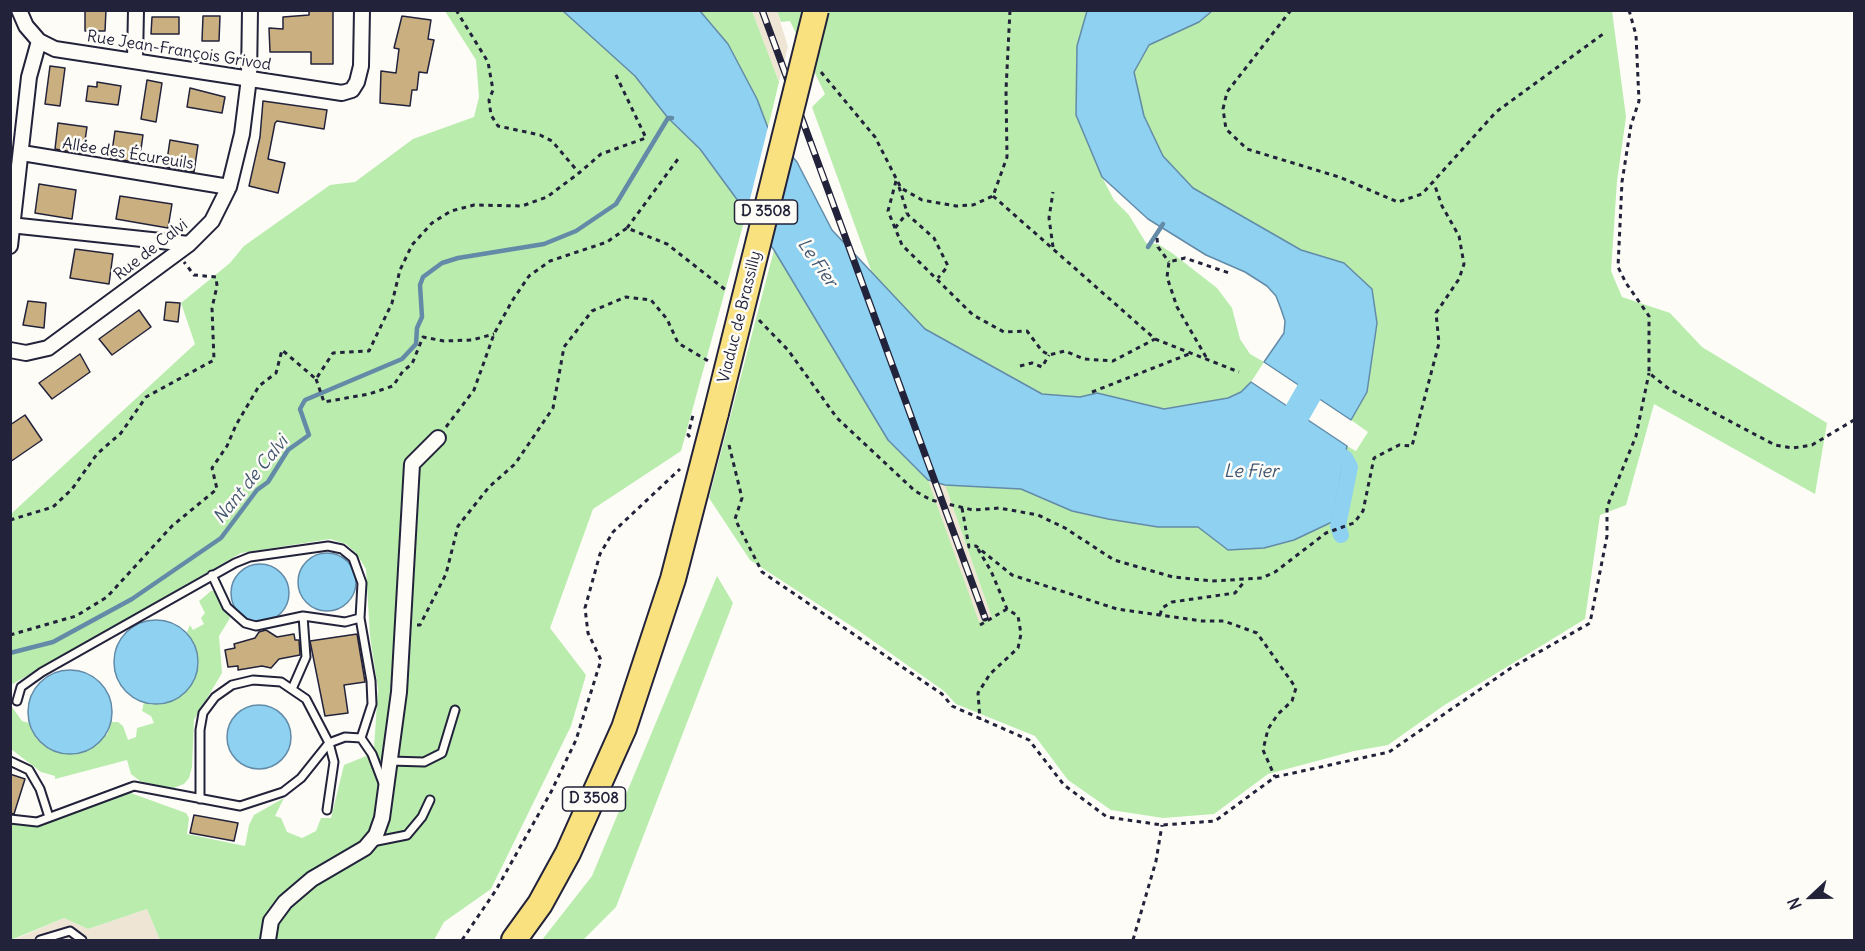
<!DOCTYPE html>
<html>
<head>
<meta charset="utf-8">
<style>
  body { margin:0 }
  #map { position:relative; width:1865px; height:951px; overflow:hidden; background:#fdfcf7; font-family:Delius,sans-serif }
  canvas { display:block }
  .frame { position:absolute; inset:0; border:12px solid #22223b; pointer-events:none }
  .north { position:absolute; left:1781px; top:867px; width:60px; height:60px; -webkit-text-stroke:4px #fdfcf7; paint-order:stroke; rotate:248deg; font-size:16px; font-weight:700; line-height:24px; text-align:center; color:#22223b }
  .north::after { content:''; display:block; margin:auto; width:21px; height:27px; background:#22223b; clip-path:polygon(50% 0,100% 100%,50% 72%,0 100%) }
</style>
</head>
<body>
<div id="map">
<canvas width="1865" height="951"></canvas>
<div class="frame"></div>
<div class="north">N</div>
</div>
<script>
const ctx = document.querySelector('canvas').getContext('2d');
ctx.lineJoin = 'round';
function paint(path, color) { ctx.fillStyle = color; ctx.fill(path, 'evenodd'); }
const poly = rows => new Path2D(rows.map(r => 'M' + r).join(''));
function trace(path, color, width, dash) { ctx.strokeStyle = color; ctx.lineWidth = width; ctx.lineCap = dash ? 'butt' : 'round'; ctx.setLineDash(dash || []); ctx.stroke(path); }
function write(font, color, halo, rows, align = 'center') {
  ctx.font = font + ' Delius,sans-serif'; ctx.lineWidth = 5; ctx.setLineDash([]); ctx.textBaseline = 'middle'; ctx.strokeStyle = halo; ctx.fillStyle = color; for (const [text, x, y, turn = 0] of rows) {
    ctx.save(); ctx.translate(x, y); ctx.rotate((+turn || 0) * Math.PI / 180); ctx.textAlign = isNaN(turn) ? turn : align; if (halo) ctx.strokeText(text, 0, 0); ctx.fillText(text, 0, 0); ctx.restore();
  }
}
const built = poly([
  [752,11,777,11,788,47,779,82],
  [928,480,945,485,992,618,978,623],
  [147,909,160,940,13,940,64,918,88,929]
]);
const green = poly([
  [445,11,563,11,635,76,668,118,700,149,747,211,681,451,593,509,550,628,586,675,571,726,491,889,444,922,434,940,160,940,147,909,88,929,64,918,11,940,10,823,36,827,125,791,186,813,189,818,187,834,245,846,249,825,254,815,284,798,275,816,281,818,287,832,302,838,316,831,321,818,331,818,344,765,376,752,374,748,378,689,370,636,366,569,356,553,346,544,330,539,241,553,11,685,11,514,195,344,181,303,230,263,244,246,330,185,355,182,413,139,474,117,479,97,476,60],
  [700,11,752,11,779,82,768,128,757,99,728,44],
  [777,11,1087,11,1077,46,1102,177,1114,200,1129,215,1146,243,1158,244,1172,253,1217,288,1232,308,1240,339,1250,354,1264,362,1251,382,1241,392,1228,398,1163,409,1097,393,1080,397,1042,394,925,329,872,273,812,107,825,94,790,21,781,22],
  [1212,11,1612,11,1626,117,1617,181,1611,271,1622,297,1670,313,1702,347,1827,423,1815,494,1654,404,1626,505,1600,515,1585,619,1443,706,1388,745,1354,751,1268,774,1214,814,1163,818,1111,810,1068,780,1035,736,956,704,944,691,859,631,750,560,709,498,774,250,888,440,928,480,979,622,992,618,945,485,1021,489,1072,511,1108,519,1158,527,1198,527,1228,550,1343,473,1347,446,1356,451,1368,432,1351,420,1367,392,1377,323,1344,263,1301,251,1193,188,1163,156,1144,116,1134,72,1149,45,1199,22],
  [717,576,733,603,616,907,583,940,542,940,592,876],
  [211,591,215,591,230,618,219,636,222,673,194,720,192,767,189,778,184,784,171,789,140,781,131,774,127,760,55,779,55,776,41,772,11,749,10,704,22,721,29,723,36,738,49,749,107,735,111,722,118,722,123,726,128,740,136,737,137,728,154,723,151,716,142,711,144,702,152,705,199,665,196,647,187,632,190,625,193,630,204,624,201,618,205,613,199,601]
]);
const water = poly([
  [563,11,700,11,728,44,757,99,768,128,797,162,832,230,925,329,1042,394,1080,397,1097,393,1164,409,1228,398,1241,392,1251,382,1347,446,1332,522,1294,540,1264,548,1228,550,1198,527,1158,527,1108,519,1072,511,1021,489,945,485,928,480,888,440,774,250,700,149,668,118,635,76,563,11],
  [1087,11,1212,11,1199,22,1149,45,1134,72,1144,116,1163,156,1193,188,1301,250,1344,263,1372,289,1377,323,1367,392,1351,420,1264,362,1284,333,1285,321,1281,309,1276,296,1267,286,1245,272,1206,255,1148,219,1102,177,1076,115,1077,46,1087,11],
  '298 582a29 29 0 1 1 58 0a29 29 0 1 1-58 0Z',
  '231 593a29 29 0 1 1 58 0a29 29 0 1 1-58 0Z',
  '114 662a42 42 0 1 1 84 0a42 42 0 1 1-84 0Z',
  '28 712a42 42 0 1 1 84 0a42 42 0 1 1-84 0Z',
  '227 737a32 32 0 1 1 64 0a32 32 0 1 1-64 0Z'
]);
const pier = poly([
  [769,123,792,152,769,247,746,215]
]);
const stream = poly([
  [1148,247,1163,224],
  [10,653,53,642,132,599,221,538,257,490,268,482,288,450,309,435,300,409,305,400,402,359,416,344,417,328,422,317,420,285,423,277,442,263,458,258,544,244,576,231,616,204,668,118,672,118]
]);
const canal = poly([
  [1326,448,1345,458,1350,467,1338,526,1341,535]
]);
const river = poly([
  [1275,442,1288,429,1320,373,1324,360]
]);
const building = poly([
  [85,10,106,10,105,31,85,31,85,10],
  [309,10,333,10,333,64,311,64,311,52,270,52,269,28,283,29,283,17,309,15,309,10],
  [203,16,220,16,219,41,202,41,203,16],
  [402,16,431,20,428,39,434,40,427,73,419,72,417,90,412,90,410,106,380,103,381,71,396,73,399,49,394,48,402,16],
  [152,17,179,17,179,34,151,34,152,17],
  [50,66,65,68,60,106,45,104,50,66],
  [147,80,162,83,156,122,141,119,147,80],
  [97,82,121,86,118,105,86,101,88,86,97,87,97,82],
  [190,88,225,97,222,113,187,107,190,88],
  [263,101,327,110,324,129,277,121,275,123,268,159,285,163,278,193,249,186,260,137,263,101],
  [58,123,87,127,83,154,55,149,58,123],
  [115,131,143,135,139,163,111,158,115,131],
  [170,140,198,145,194,172,166,167,170,140],
  [39,184,76,190,72,219,35,213,39,184],
  [120,196,172,204,168,228,116,219,120,196],
  [75,249,113,254,109,284,70,278,75,249],
  [28,301,46,303,44,328,23,325,28,301],
  [166,302,180,303,178,322,164,320,166,302],
  [139,310,151,327,112,355,99,339,139,310],
  [80,354,90,372,52,399,39,383,80,354],
  [25,415,42,440,10,462,10,425,25,415],
  [266,630,277,637,294,634,295,640,299,640,300,655,279,659,271,668,262,666,238,670,238,666,228,667,225,650,235,648,234,644,255,638,259,632,266,630],
  [357,634,365,682,344,685,348,713,325,716,310,641,357,634],
  [10,774,25,779,14,814,10,813,10,774],
  [194,815,238,823,234,841,190,833,194,815]
]);
const path = poly([
  [456,10,488,62,493,90,489,100,491,115,498,126,540,135,552,141,579,173,601,154,646,138,614,71],
  [1291,10,1227,92,1223,109,1226,129,1247,149,1339,177,1398,202,1422,194,1496,112,1603,34],
  [1629,10,1636,35,1639,101,1631,125,1622,182,1618,267,1626,283,1649,316,1649,373,1669,389,1775,445,1793,448,1812,445,1854,420],
  [821,72,875,137,901,188,922,200,956,206,973,205,993,196,1007,157,1006,90,1010,10],
  [896,181,888,211,902,245,973,315,1004,332,1027,331,1042,351,1049,355,1065,351,1084,359,1113,361,1155,339],
  [899,187,908,215,934,238,948,266,938,278],
  [993,196,1155,339,1239,372],
  [627,228,678,159],
  [895,228,907,213],
  [1157,238,1158,247,1169,262],
  [1053,247,1049,218,1053,192],
  [759,320,788,350,837,418,915,491,931,500,973,510,999,508,1038,515,1065,528,1114,560,1173,577,1212,581,1262,578,1275,572,1326,533,1354,523,1363,511,1374,458,1399,445,1412,446,1439,343,1436,313,1459,279,1464,264,1459,236,1442,206,1434,183],
  [1206,357,1177,307,1167,277,1169,262,1185,258,1232,274],
  [1020,366,1032,363,1042,367,1049,355],
  [316,379,324,402,369,394,393,386,403,371,412,364,423,337,444,341,472,340,494,334],
  [1092,392,1189,354],
  [446,427,474,390,494,334,512,301,529,276,550,261,607,242,627,228,667,244,727,291],
  [690,437,688,435,693,415,696,415],
  [729,445,742,498,735,519,762,572,942,694,952,706,1029,740,1064,785,1107,817,1162,825,1215,821,1275,777,1389,752,1511,668,1590,623,1607,536,1607,507,1636,436,1649,373],
  [962,508,969,547,976,546,1012,575,1117,609,1202,621,1224,621,1257,633,1296,688,1292,701,1278,714,1268,729,1263,750,1275,777],
  [10,520,53,507,72,489,97,454,121,433,146,397,214,360,212,308,217,286,216,277,194,275,184,262],
  [978,549,991,571,1007,609,1018,616,1021,634,1018,648,990,674,978,693,980,720],
  [1160,615,1162,608,1172,602,1235,593,1244,582],
  [417,625,420,625,446,574,458,526,489,487,515,464,553,408,564,347,592,311,626,297,651,300,667,319,678,343,710,362],
  [980,625,1007,609],
  [10,635,76,616,107,597,172,526,217,489,212,468,227,446,236,425,259,386,276,373,282,350,316,379,333,353,369,351,392,303,400,270,412,245,432,223,451,211,474,205,522,206,547,197,579,173],
  [462,940,496,890,551,792,576,740,601,660,588,633,585,608,600,554,613,532,680,469],
  [1133,940,1156,861,1162,825]
]);
const service = poly([
  [212,575,227,607,245,623,256,626,303,616,345,622,360,618],
  [292,689,306,657,303,616],
  [17,701,21,687,42,672,235,563,250,557,328,546,342,549,353,558,362,583,360,618,371,681,372,704,361,738],
  [10,761,29,770,40,789,49,817],
  [390,761,424,762,442,753,455,710],
  [200,799,200,730,203,713,215,697,232,685,253,680,281,682,306,699,329,743,334,762,327,810],
  [10,819,37,822,134,786,240,806,283,792,301,778,329,743,345,737,361,738,372,754,383,783],
  [372,842,407,835,422,817,430,800],
  [40,940,70,931,82,940]
]);
const minor = poly([
  [19,10,26,26,39,41,55,49,342,93,352,90,357,82,361,66,362,10],
  [135,59,136,10],
  [22,153,229,187],
  [10,225,189,244],
  [10,246,29,77,39,41],
  [10,350,26,353,48,348,189,244,212,221,229,187,242,134,249,78,250,10],
  [268,940,271,921,285,902,312,879,365,848,376,835,382,818,399,692,412,464,438,438]
]);
const trunk = poly([
  [514,940,540,904,568,853,624,728,673,579,716,413]
]);
const rail = poly([
  [762,10,985,618]
]);
const trunkBridge = poly([
  [716,413,816,10]
]);
const shields = [
  [766,212,63],
  [594,799,63]
];
const shieldNames = [
  ["D 3508",766,212],
  ["D 3508",594,799]
];
const streetNames = [
  ["Rue Jean-François Grivod",179,51,9],
  ["Allée des Écureuils",128,154,9],
  ["Rue de Calvi",151,250,-38],
  ["Viaduc de Brassilly",740,317,-76]
];
const waterNames = [
  ["Le Fier",817,263,55],
  ["Le Fier",1251,472],
  ["Nant de Calvi",251,480,-51]
];
paint(built, '#eee5d4');
paint(green, '#b9ecad');
paint(water, '#8ed1f0');
trace(water, '#638ba8', 1.5);
paint(pier, '#fdfcf7');
trace(stream, '#638ba8', 4.5);
trace(canal, '#8ed1f0', 16);
trace(river, '#8ed1f0', 27);
paint(building, '#cab081');
trace(building, '#22223b', 1.5);
trace(service, '#22223b', 11);
trace(minor, '#22223b', 18);
trace(trunk, '#22223b', 28);
trace(path, '#22223b', 3, [4.5, 4.5]);
trace(service, '#fdfcf7', 7);
trace(minor, '#fdfcf7', 14);
trace(trunk, '#fae180', 24);
trace(rail, '#22223b', 7);
trace(rail, '#fdfcf7', 4.5, [14]);
trace(trunkBridge, '#22223b', 28, []);
trace(trunkBridge, '#fae180', 24);
for (const [x, y, w] of shields) { const box = new Path2D(); box.roundRect(x - w / 2, y - 12, w, 24, 4.5); ctx.fillStyle = '#fdfcf7'; ctx.fill(box); trace(box, '#22223b', 1.5); }
write('bold 15px', '#22223b', null, shieldNames);
write('16px', '#22223b', '#fdfcf7', streetNames);
write('italic 18px', '#425771', '#fdfcf7', waterNames);
</script>
</body>
</html>
